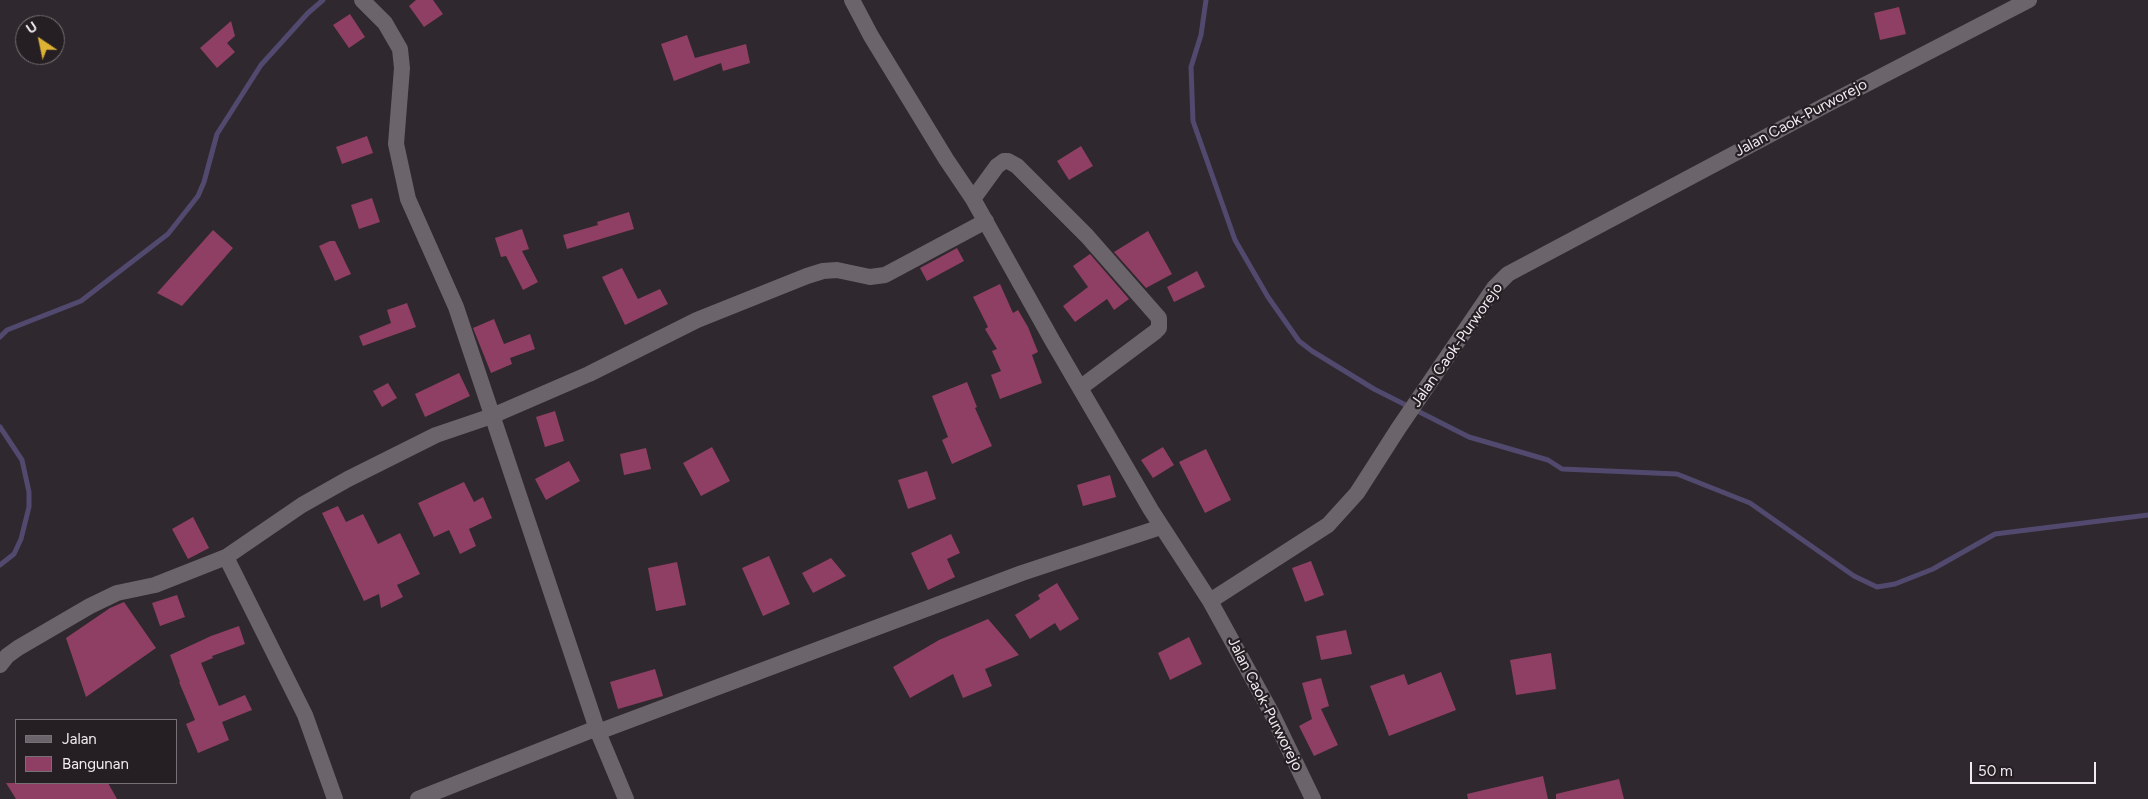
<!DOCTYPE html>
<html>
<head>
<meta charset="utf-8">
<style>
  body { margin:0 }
  #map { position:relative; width:2148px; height:799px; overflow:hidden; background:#2f282e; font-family:Figtree,sans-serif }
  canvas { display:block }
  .legend { position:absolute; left:15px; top:719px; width:162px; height:65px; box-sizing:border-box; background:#251f24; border:1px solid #767175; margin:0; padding:6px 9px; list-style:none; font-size:15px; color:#efebef }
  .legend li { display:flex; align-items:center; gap:10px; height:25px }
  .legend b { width:25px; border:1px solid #767175 }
  .north { position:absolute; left:15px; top:15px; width:50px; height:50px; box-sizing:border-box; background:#251f24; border:1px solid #767175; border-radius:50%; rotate:326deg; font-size:14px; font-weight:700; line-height:20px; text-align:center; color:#efebef }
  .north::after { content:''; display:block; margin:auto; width:18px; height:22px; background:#ddb133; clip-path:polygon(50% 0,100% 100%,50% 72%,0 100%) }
  .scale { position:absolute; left:1970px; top:762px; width:126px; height:22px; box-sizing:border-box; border:2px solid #efebef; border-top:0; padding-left:6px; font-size:15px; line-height:18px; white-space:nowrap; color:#efebef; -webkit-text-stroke:4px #251f24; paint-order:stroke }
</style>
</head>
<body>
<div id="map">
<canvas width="2148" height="799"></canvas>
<ul class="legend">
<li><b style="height:6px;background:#6b646a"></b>Jalan</li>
<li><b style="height:14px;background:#8f3f63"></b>Bangunan</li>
</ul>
<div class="north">U</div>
<div class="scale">50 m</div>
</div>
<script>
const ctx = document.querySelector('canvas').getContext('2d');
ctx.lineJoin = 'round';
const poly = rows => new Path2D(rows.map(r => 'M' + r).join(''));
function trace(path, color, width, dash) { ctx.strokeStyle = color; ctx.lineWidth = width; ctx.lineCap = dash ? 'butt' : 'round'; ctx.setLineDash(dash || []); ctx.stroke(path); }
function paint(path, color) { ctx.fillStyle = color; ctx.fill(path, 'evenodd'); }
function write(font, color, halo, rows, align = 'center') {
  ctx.font = font + ' Figtree,sans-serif'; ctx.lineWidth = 4.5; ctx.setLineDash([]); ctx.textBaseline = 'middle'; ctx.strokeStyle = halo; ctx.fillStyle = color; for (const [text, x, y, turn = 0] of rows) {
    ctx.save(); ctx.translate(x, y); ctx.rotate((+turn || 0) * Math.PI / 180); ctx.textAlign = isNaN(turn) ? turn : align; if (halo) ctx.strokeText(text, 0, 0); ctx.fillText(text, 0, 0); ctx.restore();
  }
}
const stream = poly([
  [1206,0,1201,35,1191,67,1193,121,1235,240,1268,297,1299,341,1312,351,1374,389,1469,437,1548,460,1562,469,1677,474,1750,503,1854,576,1877,587,1895,584,1933,569,1995,534,2148,515],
  [0,337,7,330,81,301,168,234,198,196,204,182,217,134,261,65,308,13,323,0],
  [0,427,22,460,29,492,29,507,21,539,14,554,0,565]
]);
const building = poly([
  [416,0,433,0,443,14,424,27,409,6],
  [1899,7,1906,34,1880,40,1874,13],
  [350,14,365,37,349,48,333,25],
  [231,21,235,36,227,43,235,52,217,68,200,48],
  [687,35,695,58,746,44,750,63,723,71,721,63,674,81,661,44],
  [367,136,373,153,342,164,336,147],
  [1081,146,1093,166,1069,180,1057,161],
  [372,198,380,222,359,229,351,205],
  [629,212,634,229,567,249,563,235,598,225,597,222],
  [522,229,529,249,522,251,538,282,523,290,506,256,501,257,495,238],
  [213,230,233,248,182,306,157,293],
  [1148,231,1172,274,1146,288,1114,252],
  [330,241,335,241,351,274,335,281,319,246],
  [957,248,964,261,927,281,920,268],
  [1090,254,1129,299,1114,310,1107,299,1075,322,1063,306,1088,287,1073,266],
  [622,268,638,299,660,289,668,304,625,325,602,277],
  [1197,271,1205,287,1174,302,1167,287],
  [1000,284,1013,313,1018,310,1028,327,1038,352,1032,355,1042,383,1000,399,991,375,1001,371,992,351,997,349,985,329,988,327,973,297],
  [407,303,416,327,363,346,359,336,391,323,387,310],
  [494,319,504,344,530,334,535,349,510,358,512,364,491,373,473,328],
  [459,373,470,396,425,417,415,394],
  [967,382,977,407,975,408,992,446,952,464,942,440,948,437,932,396],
  [388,383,397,398,382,407,373,391],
  [555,411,564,441,545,447,536,417],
  [712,447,730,481,701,496,683,463],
  [1163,447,1174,465,1153,478,1141,460],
  [646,448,651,469,624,475,620,454],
  [1206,449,1231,500,1205,513,1179,462],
  [569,461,580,481,546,500,535,479],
  [927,471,936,499,908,509,898,480],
  [1110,475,1116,497,1083,506,1077,485],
  [464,482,474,502,483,497,492,518,469,529,476,546,460,554,449,530,434,537,418,503],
  [338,506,346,522,363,514,378,544,400,533,420,574,397,585,403,597,381,608,379,594,364,601,322,513],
  [193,517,209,548,188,559,172,529],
  [951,534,960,553,947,559,955,577,928,590,911,553],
  [769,556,790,604,763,616,742,568],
  [831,558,846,576,813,593,802,573],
  [1311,561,1324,595,1305,602,1292,568],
  [677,562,686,605,656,611,648,568],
  [1057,583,1079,619,1060,631,1055,623,1030,639,1015,615,1040,599,1038,595],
  [177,595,185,617,160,626,152,603],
  [124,602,156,648,86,697,66,638,110,608],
  [988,619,1019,655,985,669,992,686,963,698,953,674,910,698,893,667,939,640],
  [239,626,245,644,212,656,213,658,201,663,219,706,245,695,252,710,222,722,229,740,198,753,186,724,195,720,179,682,180,682,170,655,211,636],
  [1346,630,1352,654,1321,660,1316,636],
  [1189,637,1202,664,1170,680,1158,653],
  [1551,653,1556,689,1516,695,1510,660],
  [655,669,663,696,618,709,610,682],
  [1441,672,1456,710,1389,736,1370,686,1404,674,1408,685],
  [1321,678,1329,706,1321,709,1338,745,1314,756,1299,726,1312,719,1302,683],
  [1543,776,1548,799,1468,799,1467,794],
  [1619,779,1624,799,1556,799,1556,794],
  [6,783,108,783,117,799,16,799]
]);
const minor = poly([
  [362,0,385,23,400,49,402,68,396,144,408,199,456,307,598,732,626,799],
  [852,0,871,36,946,159,973,199,1052,340,1151,510,1210,601],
  [973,199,997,166,1004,161,1008,161,1017,166,1087,236,1159,318,1159,328,1155,332,1080,388],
  [226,557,305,715,335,799],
  [0,665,7,656,18,648,90,606,117,593,155,585,226,557,302,505,348,479,436,435,492,416,589,374,697,320,807,276,823,271,837,270,870,277,885,275,986,221],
  [598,732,1022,573,1161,527],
  [418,799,597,728],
  [1313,799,1271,712,1210,601,1328,525,1357,493,1398,429,1494,288,1508,274,1824,106,2029,0]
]);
const streetNames = [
  ["Jalan Caok-Purworejo",1801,118,-28],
  ["Jalan Caok-Purworejo",1457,345,-55],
  ["Jalan Caok-Purworejo",1265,704,63]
];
trace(stream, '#52496e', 5);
paint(building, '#8f3f63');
trace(minor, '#6b646a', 16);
write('15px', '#efebef', '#251f24', streetNames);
</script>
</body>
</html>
